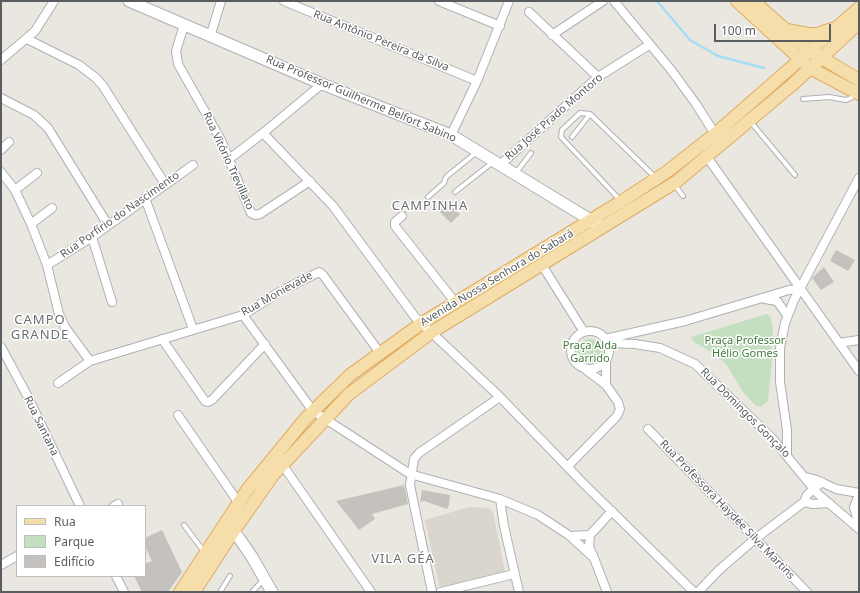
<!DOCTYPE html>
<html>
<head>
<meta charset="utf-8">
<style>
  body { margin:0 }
  #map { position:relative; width:860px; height:593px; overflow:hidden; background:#eae6e0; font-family:"Noto Sans",sans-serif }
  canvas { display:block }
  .frame { position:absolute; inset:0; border:2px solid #595d5f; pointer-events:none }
  .legend { position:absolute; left:16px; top:505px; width:130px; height:72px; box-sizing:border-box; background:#fff; border:1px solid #bdbebf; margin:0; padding:5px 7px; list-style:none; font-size:12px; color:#595d5f }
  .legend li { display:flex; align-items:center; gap:8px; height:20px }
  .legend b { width:20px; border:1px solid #bdbebf }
  .scale { position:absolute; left:714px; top:24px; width:117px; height:18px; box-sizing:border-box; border:2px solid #595d5f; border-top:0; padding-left:5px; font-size:12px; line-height:14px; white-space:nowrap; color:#595d5f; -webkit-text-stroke:3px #fff; paint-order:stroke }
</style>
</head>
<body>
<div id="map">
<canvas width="860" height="593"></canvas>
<div class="frame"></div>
<ul class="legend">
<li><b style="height:5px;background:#f5deaa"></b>Rua</li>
<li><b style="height:11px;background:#c3dfbf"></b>Parque</li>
<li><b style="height:11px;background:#c5c1bd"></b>Edifício</li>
</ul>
<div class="scale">100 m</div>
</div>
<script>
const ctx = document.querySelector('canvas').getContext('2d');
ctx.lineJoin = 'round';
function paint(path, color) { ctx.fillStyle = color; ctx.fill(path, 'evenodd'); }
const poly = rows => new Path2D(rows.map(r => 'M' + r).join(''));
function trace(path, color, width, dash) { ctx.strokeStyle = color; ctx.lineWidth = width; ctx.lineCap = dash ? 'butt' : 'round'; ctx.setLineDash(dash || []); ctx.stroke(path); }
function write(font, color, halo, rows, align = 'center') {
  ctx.font = font + ' "Noto Sans",sans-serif'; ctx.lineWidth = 3; ctx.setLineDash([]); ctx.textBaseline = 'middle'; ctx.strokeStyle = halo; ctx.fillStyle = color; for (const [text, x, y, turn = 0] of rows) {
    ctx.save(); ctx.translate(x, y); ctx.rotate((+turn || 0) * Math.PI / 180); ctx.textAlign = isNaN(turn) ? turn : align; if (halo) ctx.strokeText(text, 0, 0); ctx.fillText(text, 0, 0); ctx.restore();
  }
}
const education = poly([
  [469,507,489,508,493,512,505,572,440,589,425,520]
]);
const green = poly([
  [767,314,771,317,773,330,771,352,772,363,768,401,761,407,755,405,743,392,726,364,712,352,694,342,691,337],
  '577 352a13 13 0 1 1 26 0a13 13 0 1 1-26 0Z'
]);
const stream = poly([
  [657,1,690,40,718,56,764,68]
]);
const building = poly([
  [445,199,460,214,451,223,436,208],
  [836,250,855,260,848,271,830,261],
  [824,267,834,282,821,290,812,278],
  [404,485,408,504,372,514,375,519,359,530,336,501],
  [422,490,450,495,449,505,447,509,424,501,420,502],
  [162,530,182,572,168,592,142,592,134,576,145,576,145,564,152,561,145,546,145,538]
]);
const lane = poly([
  [803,99,829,97,846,100,851,98,854,92],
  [750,121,795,175],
  [572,137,590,114],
  [515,174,531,153],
  [674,184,683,196],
  [455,192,493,162],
  [428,197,444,183,446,177,477,152],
  [620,200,561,137,562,130,580,113,590,114,656,178],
  [184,525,205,553],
  [220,592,230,576],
  [252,592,264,579]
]);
const street = poly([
  [284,1,477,81],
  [439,1,500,26],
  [614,1,672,71,696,104,715,134],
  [529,12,598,77],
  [184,25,176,51,178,64,221,140,251,213,255,215,260,214,310,181],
  [552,35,603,1],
  [210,37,221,1],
  [27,39,79,65,96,78,103,86,165,184],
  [1,60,35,31,54,1],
  [1,98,34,115,48,128,108,225],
  [263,133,333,206,415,317,500,397,583,483,694,592],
  [451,135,477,81,509,1],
  [1,150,9,142],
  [707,157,859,371],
  [228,160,263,133,322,84],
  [500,165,598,77,649,45],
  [1,172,15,190,31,224,47,265,59,314,65,327,90,361],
  [15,190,37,173],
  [145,198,193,329],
  [402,216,395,222,395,226,455,302],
  [31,224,52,208],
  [92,237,112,302],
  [47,265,92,237,193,165],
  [542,265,584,332],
  [765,299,777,301,787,315],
  [243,315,313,411,410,474,500,499,538,515,570,536,594,558,607,592],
  '571 350a19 19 0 1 1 38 0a19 19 0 1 1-38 0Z',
  [162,339,205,401,208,402,212,400,265,344],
  [605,339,685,321,789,290,800,289],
  [608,343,635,344,660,348,695,364,772,438,818,494,859,529],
  [839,343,859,340],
  [1,347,28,397,80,506],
  [606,361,606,385],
  [58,383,90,361,243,315,281,291,319,272,323,275,380,353],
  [178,415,238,502],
  [648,429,807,592],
  [787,456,787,430,780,382,780,348,785,323,794,300,859,178],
  [282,464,371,592],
  [568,466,617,416,620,409,618,402,606,385,585,369],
  [806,477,817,480,836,489,859,493],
  [859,495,854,507,859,525],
  [500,499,504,526,519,592],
  [804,502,813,504,829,503],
  [114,506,118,504],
  [590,535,589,547,593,555],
  [570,536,590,535,612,511],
  [1,565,17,556],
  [116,576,124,592],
  [432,592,410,485,414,459,419,453,500,397],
  [441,592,514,574],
  [698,592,719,570,755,539,804,502,807,495,822,482]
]);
const secondary = poly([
  [129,1,322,84,451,135,597,224],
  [233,532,239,538,252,557,272,592]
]);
const primary = poly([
  [737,1,810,68,859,94],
  [753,1,810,51,859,80],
  [787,30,808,34,817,34,832,29],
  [180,592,247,490,306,418,350,375,422,323,622,201,668,171,715,134,859,8],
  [194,592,233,532,273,475,349,394,432,332,676,182,792,85,859,23]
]);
const streetNames = [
  ["Rua Antônio Pereira da Silva",381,41,22],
  ["Rua Professor Guilherme Belfort Sabino",361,99,23],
  ["Rua José Prado Montoro",554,117,-41],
  ["Rua Vitório Trevillato",228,161,65],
  ["Rua Porfírio do Nascimento",120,215,-35],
  ["Avenida Nossa Senhora do Sabará",497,278,-31],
  ["Rua Monievade",277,294,-29],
  ["Rua Domingos Gonçalo",745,413,45],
  ["Rua Santana",41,426,64],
  ["Rua Professora Haydée Silva Martins",727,510,46]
];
const parkNames = [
  ["Praça Professor",745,341],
  ["Hélio Gomes",745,354],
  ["Praça Alda",590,346],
  ["Garrido",590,359]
];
const quarterNames = [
  ["CAMPINHA",430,206],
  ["CAMPO",40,320],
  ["GRANDE",40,335],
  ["VILA GÉA",403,559]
];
paint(education, '#dad6ce');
paint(green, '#c3dfbf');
trace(stream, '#a6ddf4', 2.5);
paint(building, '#c5c1bd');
trace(lane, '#aeb1b4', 6);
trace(street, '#aeb1b4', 10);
trace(secondary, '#adb1b4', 13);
trace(primary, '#e0ac63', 14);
trace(lane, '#fff', 4);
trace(street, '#fff', 8);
trace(secondary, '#fff', 11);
trace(primary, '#f5deaa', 12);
write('11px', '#595d5f', '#fff', streetNames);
write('11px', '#427b3c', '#fff', parkNames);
ctx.letterSpacing = '1px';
write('13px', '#6a6f71', '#fff', quarterNames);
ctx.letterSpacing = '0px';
</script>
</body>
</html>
